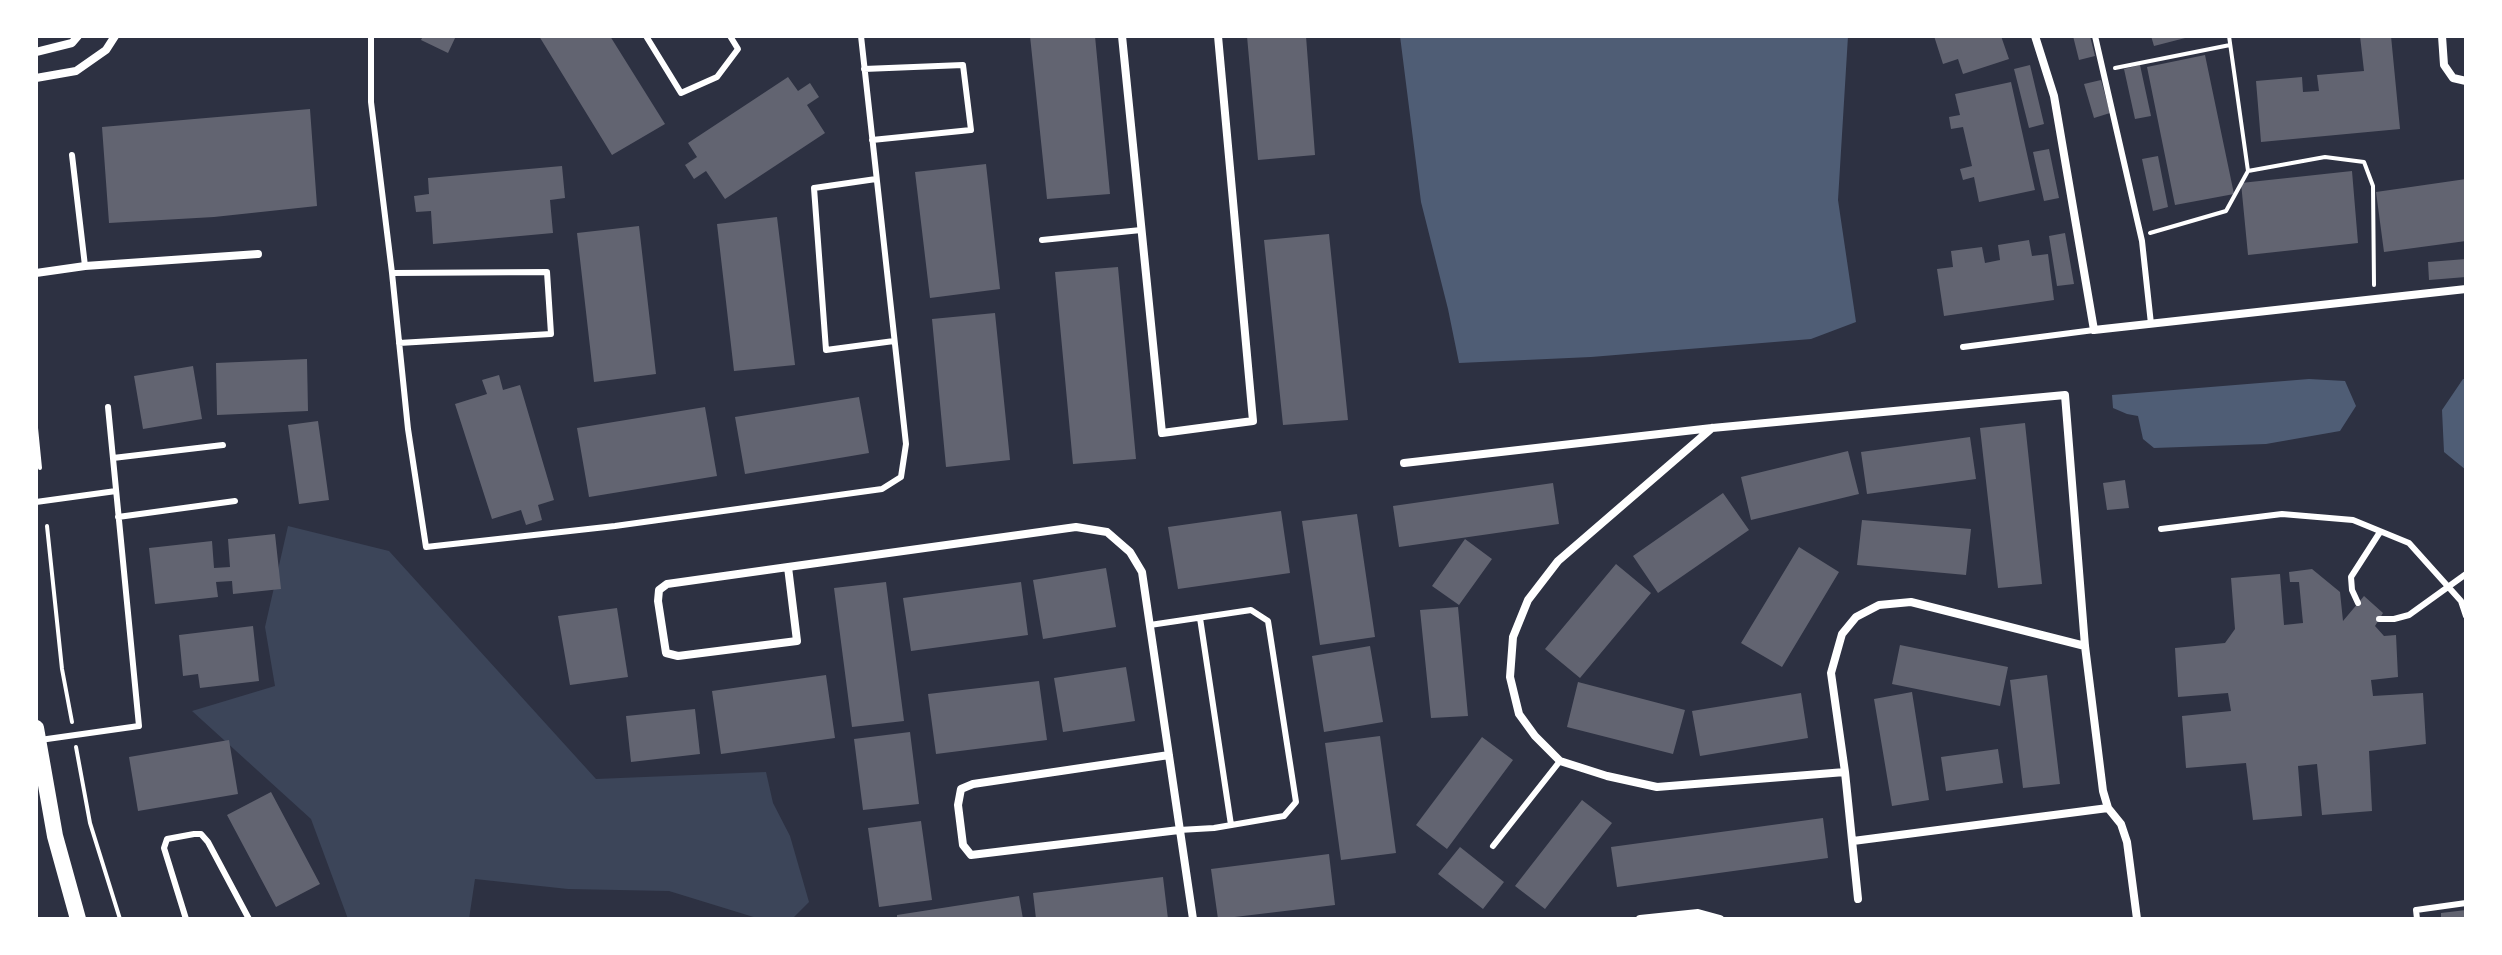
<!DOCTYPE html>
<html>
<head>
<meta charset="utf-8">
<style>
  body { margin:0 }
  #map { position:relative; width:2502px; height:955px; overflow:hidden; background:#2d3142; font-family:Barlow,sans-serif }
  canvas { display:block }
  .frame { position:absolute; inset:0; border:38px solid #fff; pointer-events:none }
</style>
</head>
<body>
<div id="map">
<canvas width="2502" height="955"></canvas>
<div class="frame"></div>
</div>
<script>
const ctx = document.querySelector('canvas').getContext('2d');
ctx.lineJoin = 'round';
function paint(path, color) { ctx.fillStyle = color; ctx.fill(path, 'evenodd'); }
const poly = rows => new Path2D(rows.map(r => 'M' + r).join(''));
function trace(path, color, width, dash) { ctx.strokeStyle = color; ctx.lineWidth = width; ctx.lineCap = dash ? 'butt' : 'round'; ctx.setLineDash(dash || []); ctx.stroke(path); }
const green = poly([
  [288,526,389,551,596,779,766,772,773,803,790,836,809,902,792,919,760,919,669,891,568,889,475,879,469,919,348,919,311,819,192,711,275,686,265,627]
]);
const water = poly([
  [1400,36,1848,36,1838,200,1856,322,1811,339,1591,357,1459,363,1448,309,1421,202],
  [2309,379,2345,381,2356,406,2340,431,2266,444,2154,448,2143,439,2138,416,2127,414,2113,408,2112,395],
  [2463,379,2466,379,2466,470,2444,452,2442,410]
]);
const building = poly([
  [423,36,456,36,448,53,421,40],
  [539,36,610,36,665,124,612,155],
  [1030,36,1095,36,1110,194,1047,199],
  [1247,36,1306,36,1315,155,1258,160],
  [1934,36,2001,36,2009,59,1963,74,1958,59,1943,64],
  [2073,36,2090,36,2095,56,2079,60],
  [2151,36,2189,36,2189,37,2154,46],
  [2360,36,2391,36,2400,129,2261,142,2256,81,2302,77,2303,92,2319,91,2317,75,2364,71],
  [2205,55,2234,194,2175,205,2147,67],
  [2030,65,2044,124,2029,128,2014,69],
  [2140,65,2151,116,2135,119,2124,69],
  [788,77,798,91,810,83,819,97,807,105,825,133,725,199,706,171,694,179,685,165,697,157,688,143],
  [2101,80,2110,113,2094,118,2084,84],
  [2011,82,2035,190,1979,202,1974,177,1963,180,1960,169,1972,166,1963,127,1951,129,1949,117,1960,115,1955,94],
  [310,109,317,206,214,217,109,223,102,127],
  [2049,149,2059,198,2044,201,2033,152],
  [2158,156,2168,207,2153,211,2142,159],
  [986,164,1000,289,930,298,915,172],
  [562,166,565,198,550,200,553,233,433,244,431,211,416,212,414,196,429,194,428,178],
  [2352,171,2358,243,2248,255,2241,183],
  [2466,179,2466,241,2384,252,2376,192],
  [777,217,795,365,734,371,717,224],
  [639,226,656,374,594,382,577,233],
  [2065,233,2074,284,2057,286,2049,236],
  [1329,234,1348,420,1283,425,1264,240],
  [2029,240,2032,256,2048,254,2054,300,1944,316,1937,269,1953,267,1951,251,1982,247,1985,263,2000,260,1998,245],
  [2466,259,2466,277,2429,280,2428,262],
  [1118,267,1136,459,1073,464,1055,272],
  [995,313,1010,460,946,467,932,319],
  [307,359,308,411,217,415,216,363],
  [193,366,202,419,143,429,134,376],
  [499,375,503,390,520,385,554,500,538,505,542,520,526,525,521,510,492,519,455,404,487,394,482,380],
  [859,397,869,453,745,474,735,417],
  [705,407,717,476,589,497,577,428],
  [318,421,329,500,299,504,288,425],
  [2025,423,2042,584,1998,588,1980,428],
  [1970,437,1976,479,1867,494,1861,452],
  [1848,451,1859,494,1751,520,1741,477],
  [2125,480,2129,508,2107,510,2103,483],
  [1553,483,1559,524,1399,547,1393,506],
  [1723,493,1749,530,1658,593,1633,556],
  [1281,511,1290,573,1178,589,1168,527],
  [1357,514,1375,637,1320,645,1302,521],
  [1862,520,1971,529,1966,575,1857,565],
  [275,534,281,589,233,594,232,581,216,582,218,597,155,604,149,548,212,541,214,568,230,567,228,539],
  [1465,539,1492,559,1459,605,1432,586],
  [1799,547,1839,572,1782,667,1741,643],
  [1616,564,1651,593,1580,678,1545,649],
  [1106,568,1116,627,1043,639,1033,580],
  [2312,569,2340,592,2343,621,2364,596,2383,613,2375,626,2384,636,2396,635,2398,677,2371,680,2373,696,2423,693,2426,744,2369,751,2372,811,2322,815,2317,764,2298,766,2302,816,2253,820,2246,763,2186,768,2182,716,2231,711,2228,693,2178,697,2175,648,2225,643,2235,629,2231,578,2280,574,2284,625,2303,623,2299,582,2290,582,2289,572],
  [886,582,904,721,852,727,834,588],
  [1021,582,1028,635,911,651,903,598],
  [1458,607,1468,716,1431,718,1420,610],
  [617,608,628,677,570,685,558,616],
  [253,626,259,681,200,688,198,674,183,676,179,635],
  [1900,645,2008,667,2000,706,1892,684],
  [1370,646,1383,722,1324,732,1312,656],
  [1126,667,1135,721,1063,732,1054,678],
  [826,675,835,738,721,754,712,691],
  [2047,675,2060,784,2023,788,2010,680],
  [1039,681,1047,740,936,754,928,694],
  [1578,682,1685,710,1673,754,1567,727],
  [1912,692,1929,800,1892,806,1874,699],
  [1801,693,1808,738,1700,756,1692,711],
  [695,709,700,754,631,762,626,716],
  [910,732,919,804,863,810,854,739],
  [1380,736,1396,853,1341,860,1325,743],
  [1482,737,1513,760,1447,849,1416,825],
  [229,740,238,794,138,811,129,757],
  [1998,749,2003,783,1946,791,1941,757],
  [271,792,320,884,276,907,227,815],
  [1582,800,1612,823,1545,909,1515,886],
  [1823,818,1828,858,1617,887,1611,847],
  [921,821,932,900,879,907,868,828],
  [1460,847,1504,882,1483,909,1438,874],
  [1329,854,1335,905,1218,919,1211,869],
  [1163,877,1168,919,1036,919,1033,893],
  [1019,896,1023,919,897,919,897,915],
  [2466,910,2466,919,2441,919,2441,913]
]);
const path = poly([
  [2229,36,2248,171],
  [2115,68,2230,45],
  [2150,233,2226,211,2248,171,2325,157,2364,162,2373,186,2374,285],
  [36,428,40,468],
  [47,526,62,669,72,722],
  [76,747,90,823,120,919]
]);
const service = poly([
  [371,36,371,102,392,273,408,429,426,547,615,526,882,489,901,477,906,444,861,36],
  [646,36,681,93,717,77,738,49,730,36],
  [2095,36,2142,241,2151,324],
  [864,69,963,65,971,130,872,140],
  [72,155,85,266],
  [876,179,814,188,826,350,894,341],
  [1042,240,1141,230],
  [392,273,547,272,551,334,399,343],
  [1963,347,2094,330],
  [113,458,223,445],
  [36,502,116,491],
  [118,517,235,501],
  [2161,529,2282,514,2353,520,2409,543,2461,601,2466,616],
  [2358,603,2352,590,2351,577,2380,532],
  [1200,618,1231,825],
  [2379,619,2394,619,2409,615,2466,574],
  [1150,625,1251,610,1268,621,1296,802,1284,816,1214,828,1179,830],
  [40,740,139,726,108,407],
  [1493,846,1560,761],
  [186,919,164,848,167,839,194,834,201,834,208,842,249,919],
  [2417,919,2416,910,2466,903]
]);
const minor = poly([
  [1122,36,1162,433,1253,421,1218,36],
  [2035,36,2054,96,2094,330,2466,289],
  [2442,36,2444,65,2453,78,2466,81],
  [36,52,72,43,78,36],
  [36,78,76,71,106,50,115,36],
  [36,273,85,266,258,254],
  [1712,428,1558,561,1528,600,1513,637,1510,677,1519,714,1535,736,1560,761,1607,776,1657,787,1845,772],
  [1404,463,1712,428,2065,395,2085,646,2103,791,2108,808,2121,824,2127,842,2137,919],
  [788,567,797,641,678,656,666,653,658,601,659,590,667,584,788,567,1076,527,1107,532,1130,552,1142,572,1193,919],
  [1169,755,973,784,961,789,958,805,963,845,971,855,1179,830],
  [1853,841,2108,808],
  [1858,899,1845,772,1831,673,1842,634,1856,617,1879,605,1911,602,2085,646],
  [1640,919,1698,913,1720,919]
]);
const secondary = poly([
  [36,728,55,836,78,919]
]);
paint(green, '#3c4559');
paint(water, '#4f5d75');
paint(building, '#626471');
trace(path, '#fff', 4);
trace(service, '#fff', 6);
trace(minor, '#fff', 8);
trace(secondary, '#fff', 16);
</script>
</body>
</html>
